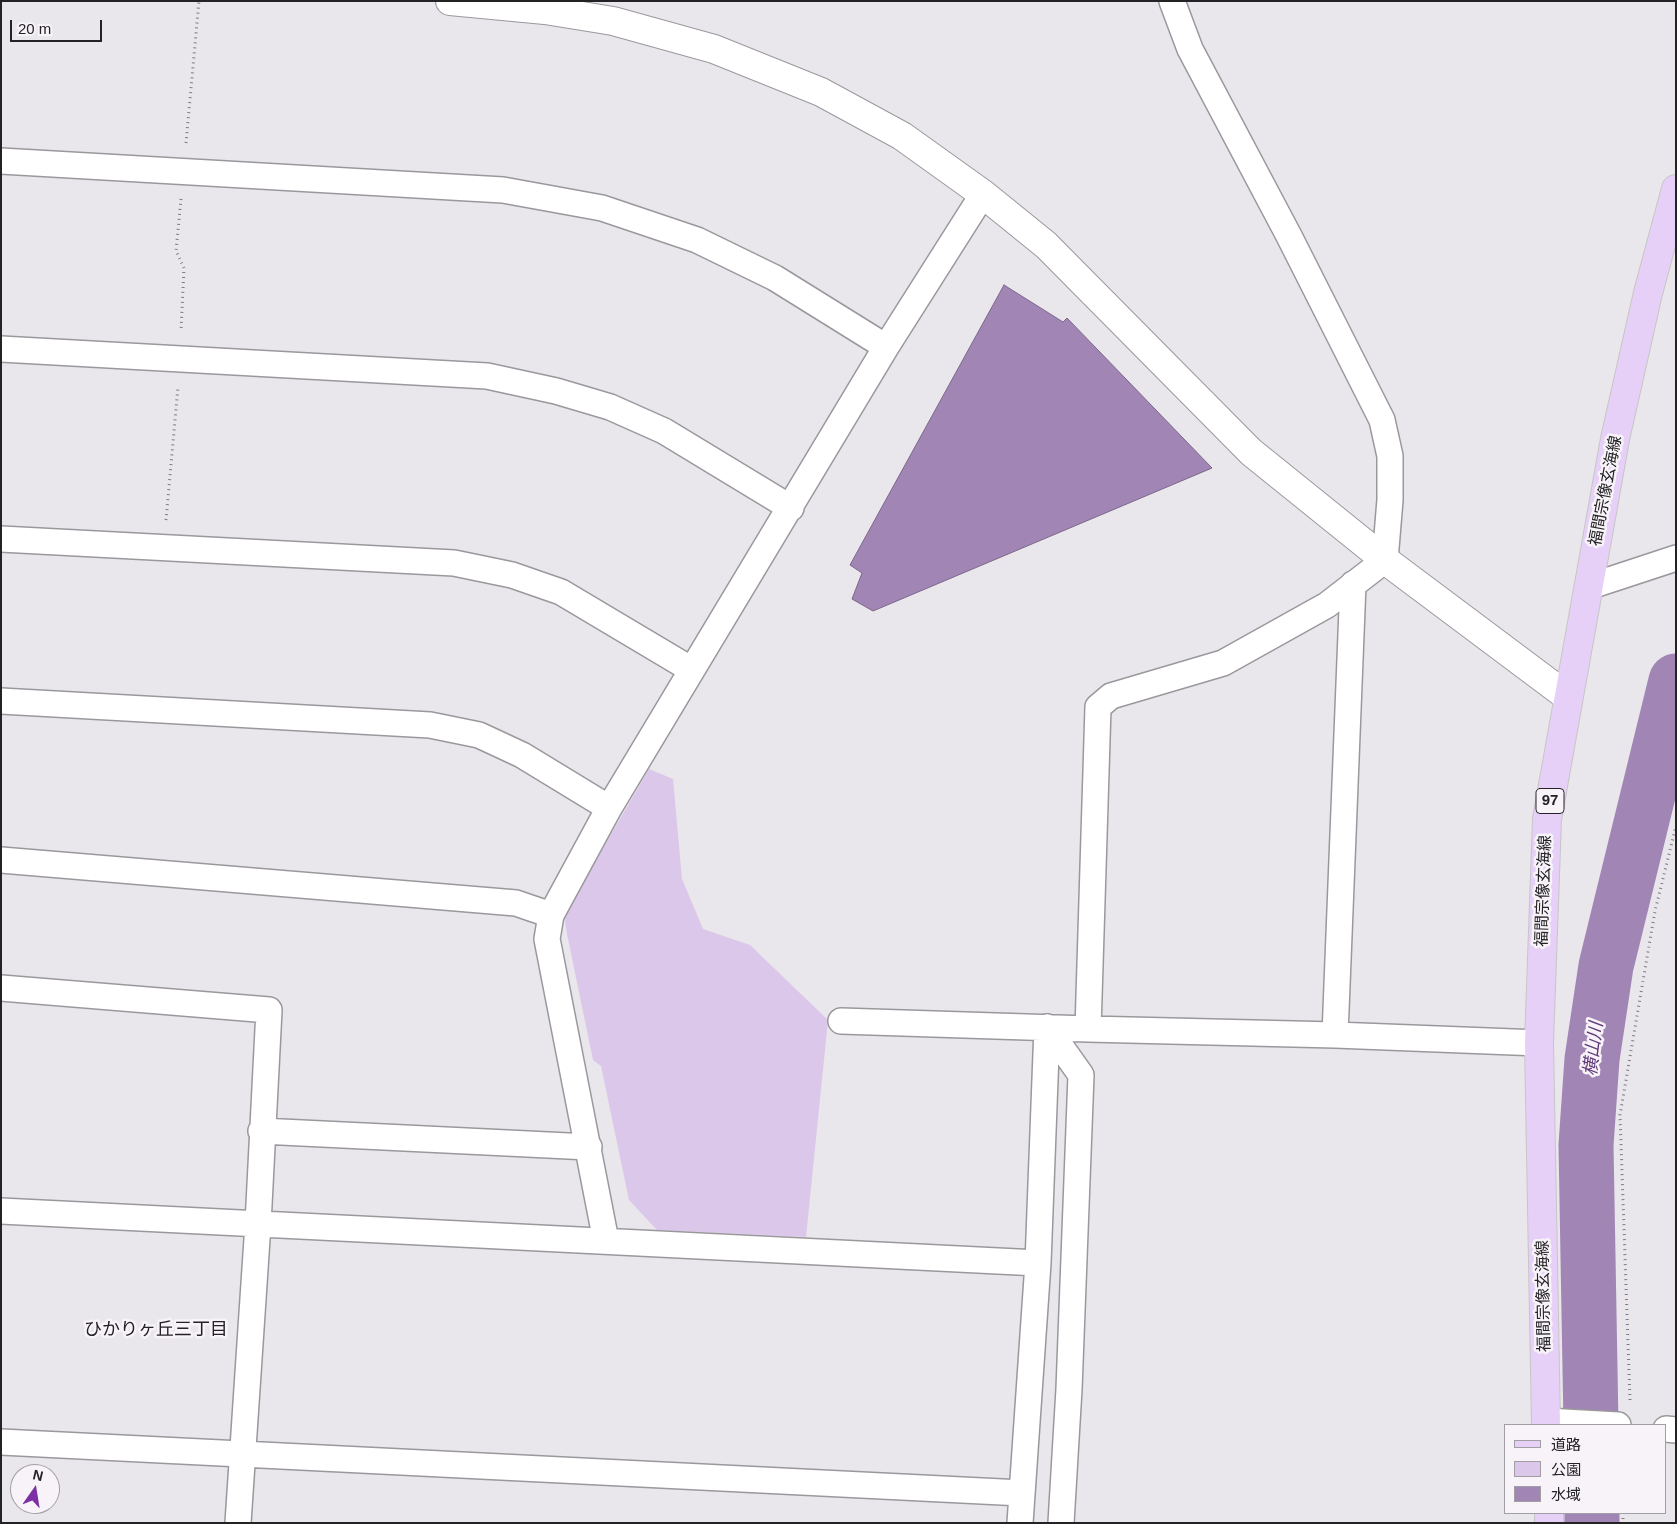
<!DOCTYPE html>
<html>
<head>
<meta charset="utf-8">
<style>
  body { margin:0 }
  #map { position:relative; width:1677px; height:1524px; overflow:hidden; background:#e9e6ec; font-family:Helvetica,"Noto Sans JP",sans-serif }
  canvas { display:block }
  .frame { position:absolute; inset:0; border:2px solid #232224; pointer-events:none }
  .legend { position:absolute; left:1504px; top:1424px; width:162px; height:90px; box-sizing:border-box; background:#f7f3f9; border:1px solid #a29fa4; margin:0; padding:6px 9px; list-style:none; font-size:15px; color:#232224 }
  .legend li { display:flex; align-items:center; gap:10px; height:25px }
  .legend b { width:25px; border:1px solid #a29fa4 }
  .north { position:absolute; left:10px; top:1464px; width:50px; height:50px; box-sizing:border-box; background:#f7f3f9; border:1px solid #a29fa4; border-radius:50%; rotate:13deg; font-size:14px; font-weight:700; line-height:20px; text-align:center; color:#232224 }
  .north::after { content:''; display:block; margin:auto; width:18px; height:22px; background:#7b31a3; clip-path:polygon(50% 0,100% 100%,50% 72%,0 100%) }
  .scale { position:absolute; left:10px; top:20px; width:92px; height:22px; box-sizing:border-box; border:2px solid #232224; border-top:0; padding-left:6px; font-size:15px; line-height:18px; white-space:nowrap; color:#232224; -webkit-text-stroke:4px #f7f3f9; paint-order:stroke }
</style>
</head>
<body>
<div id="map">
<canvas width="1677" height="1524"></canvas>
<div class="frame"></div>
<ul class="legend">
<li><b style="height:6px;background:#e7d0f7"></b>道路</li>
<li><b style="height:14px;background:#dbc7ea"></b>公園</li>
<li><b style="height:14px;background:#a185b4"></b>水域</li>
</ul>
<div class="north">N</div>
<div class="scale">20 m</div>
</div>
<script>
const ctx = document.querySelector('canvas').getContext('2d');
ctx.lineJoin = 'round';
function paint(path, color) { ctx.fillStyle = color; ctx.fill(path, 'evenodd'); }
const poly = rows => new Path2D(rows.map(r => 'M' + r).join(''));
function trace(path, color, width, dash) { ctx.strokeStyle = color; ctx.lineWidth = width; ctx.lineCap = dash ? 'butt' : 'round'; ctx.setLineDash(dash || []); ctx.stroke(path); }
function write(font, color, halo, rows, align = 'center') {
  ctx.font = font + ' Helvetica,"Noto Sans JP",sans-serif'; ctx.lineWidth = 5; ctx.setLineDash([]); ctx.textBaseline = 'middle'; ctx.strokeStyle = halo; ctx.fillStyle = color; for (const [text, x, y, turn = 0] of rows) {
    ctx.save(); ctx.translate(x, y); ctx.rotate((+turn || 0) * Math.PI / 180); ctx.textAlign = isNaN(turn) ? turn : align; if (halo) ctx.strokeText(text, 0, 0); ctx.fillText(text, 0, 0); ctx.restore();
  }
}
const green = poly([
  [649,769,673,779,682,879,703,929,750,945,828,1020,806,1237,657,1230,629,1200,601,1066,593,1060,567,934,564,915]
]);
const water = poly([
  [1004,285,1063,322,1067,318,1212,468,873,611,852,599,862,573,850,565,1004,285]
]);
const river = poly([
  [1591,1425,1586,1145,1592,1059,1606,966,1676,681],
  [1592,1513,1592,1523]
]);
const path = poly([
  [186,143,199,1],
  [181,199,176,251,184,268,181,331],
  [166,520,178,387],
  [1630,1400,1620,1115,1655,911,1676,826],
  [1623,1513,1623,1523]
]);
const minor = poly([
  [1,161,503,190,602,208,697,240,775,278,886,347],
  [1,349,487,376,556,391,610,407,664,431,791,508],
  [1,539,454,563,512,575,561,592,692,670],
  [1588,587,1676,558],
  [1,701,430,725,479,735,522,755,609,808],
  [1,860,516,903,551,915],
  [1,988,269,1010,258,1224,238,1523],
  [841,1021,1088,1029,1335,1035,1539,1043],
  [1047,1027,1081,1075,1069,1389,1061,1523],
  [1088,1029,1098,707,1111,696,1223,663,1327,605,1385,560,1390,500,1390,456,1382,420,1289,236,1190,49,1172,1],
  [1335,1035,1353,584],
  [261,1131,589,1147],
  [1,1211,1038,1263],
  [606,1241,547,939,551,915,609,808,886,347,983,194],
  [1546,1421,1618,1425],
  [1666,1429,1676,1430],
  [1,1442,1022,1493],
  [1020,1523,1038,1263,1047,1027]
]);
const tertiary = poly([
  [450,1,545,10,613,21,714,49,821,92,902,136,983,194,1046,245,1251,452,1385,560,1568,697]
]);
const primary = poly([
  [1546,1425,1539,1043,1547,819,1615,439,1648,293,1676,189],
  [1549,1513,1549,1523]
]);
const shields = [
  [1550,801,28]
];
const shieldNames = [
  ["97",1550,801]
];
const streetNames = [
  ["福間宗像玄海線",1606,491,-79],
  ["福間宗像玄海線",1544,891,-88],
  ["福間宗像玄海線",1544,1296,-91]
];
const waterNames = [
  ["横山川",1594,1049,-83]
];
const neighbourhoodNames = [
  ["ひかりヶ丘三丁目",156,1330]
];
paint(green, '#dbc7ea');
paint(water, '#a185b4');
trace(water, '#7b6789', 1);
trace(river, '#a185b4', 55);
trace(minor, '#9b989d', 28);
trace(tertiary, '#9b989d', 30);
trace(primary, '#c6c6c6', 30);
trace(path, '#7e7c80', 3, [1, 4]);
trace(minor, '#fff', 25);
trace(tertiary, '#fff', 28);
trace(primary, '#e7d0f7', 28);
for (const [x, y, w] of shields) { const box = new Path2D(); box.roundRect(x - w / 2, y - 12.5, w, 25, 4); ctx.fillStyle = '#f7f3f9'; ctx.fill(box); trace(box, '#232224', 1); }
write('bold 15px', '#232224', null, shieldNames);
write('16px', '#232224', '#f7f3f9', streetNames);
write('italic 18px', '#613b78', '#f7f3f9', waterNames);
write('18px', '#232224', '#f7f3f9', neighbourhoodNames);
</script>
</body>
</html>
